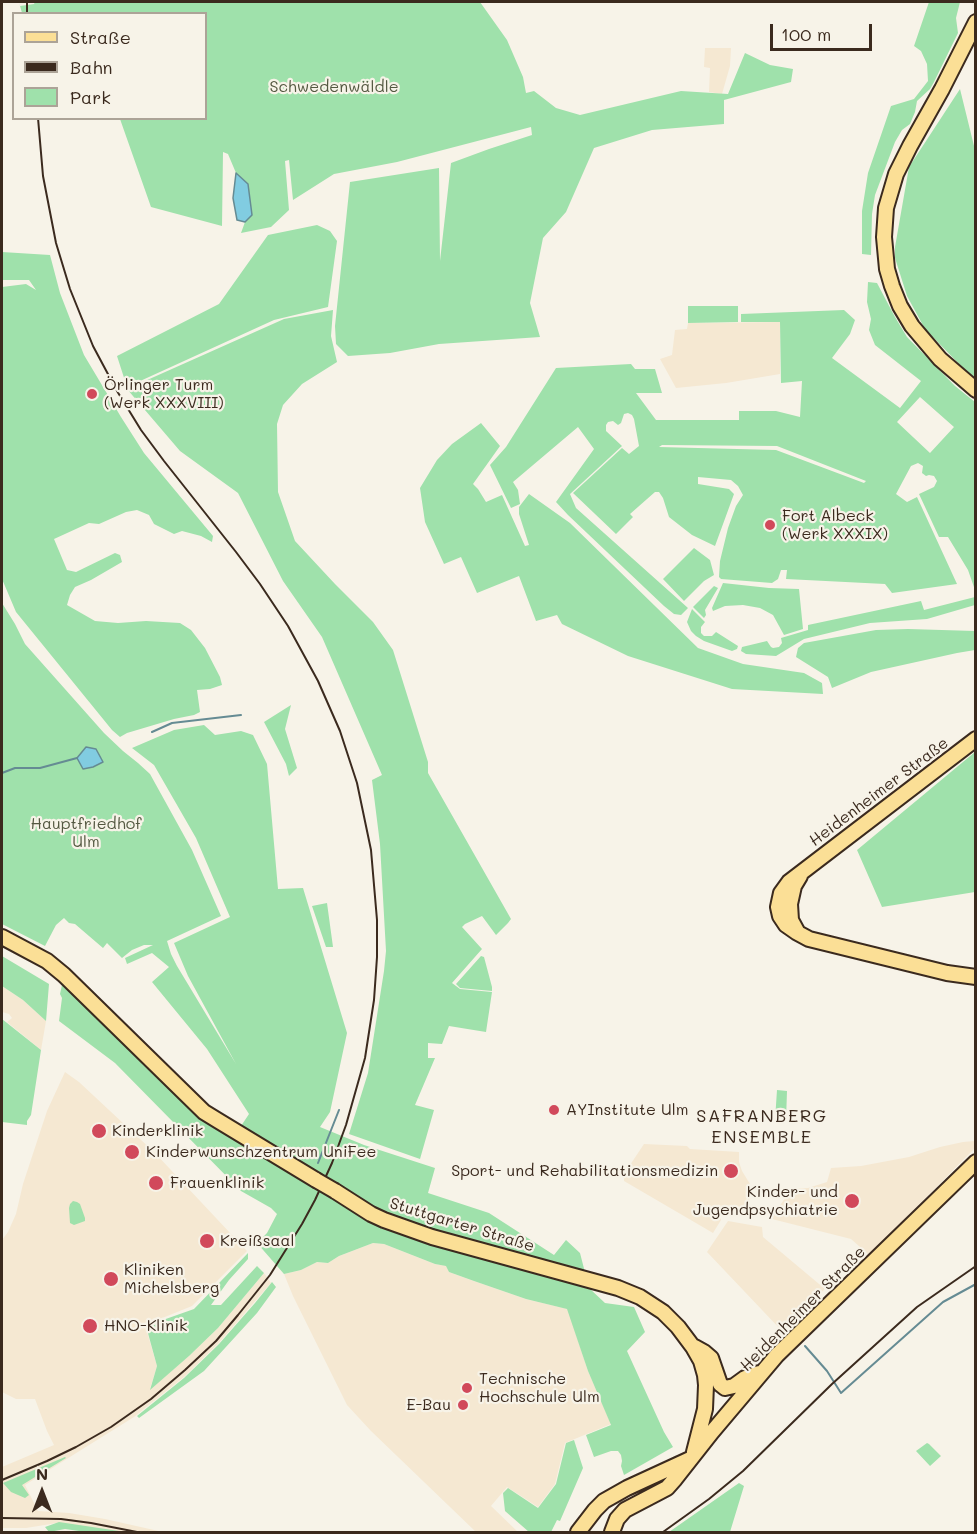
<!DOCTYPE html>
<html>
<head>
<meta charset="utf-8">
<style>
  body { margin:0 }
  #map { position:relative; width:977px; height:1534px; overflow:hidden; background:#f7f3e8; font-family:Mali,sans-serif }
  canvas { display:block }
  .frame { position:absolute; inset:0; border:3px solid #3b2a1e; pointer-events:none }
  .legend { position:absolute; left:12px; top:12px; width:195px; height:108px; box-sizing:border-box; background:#f7f3e8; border:2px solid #aca397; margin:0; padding:8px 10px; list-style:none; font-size:18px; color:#3b2a1e }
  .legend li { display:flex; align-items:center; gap:12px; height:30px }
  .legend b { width:30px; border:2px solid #aca397 }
  .north { position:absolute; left:12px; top:1462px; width:60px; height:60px; -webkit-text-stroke:4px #f7f3e8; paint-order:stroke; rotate:0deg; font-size:16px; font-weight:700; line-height:24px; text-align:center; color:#3b2a1e }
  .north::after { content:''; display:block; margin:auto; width:21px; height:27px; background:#3b2a1e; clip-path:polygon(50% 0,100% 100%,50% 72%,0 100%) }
  .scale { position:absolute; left:770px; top:24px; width:102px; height:27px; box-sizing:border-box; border:3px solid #3b2a1e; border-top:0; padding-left:8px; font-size:18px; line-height:21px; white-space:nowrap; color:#3b2a1e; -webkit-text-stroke:4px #f7f3e8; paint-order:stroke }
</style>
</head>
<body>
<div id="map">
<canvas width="977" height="1534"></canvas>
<div class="frame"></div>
<ul class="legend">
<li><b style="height:8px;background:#fbdf96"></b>Straße</li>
<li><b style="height:8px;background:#3b2a1e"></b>Bahn</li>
<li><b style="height:16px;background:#9fe1ab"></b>Park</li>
</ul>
<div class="north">N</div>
<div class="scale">100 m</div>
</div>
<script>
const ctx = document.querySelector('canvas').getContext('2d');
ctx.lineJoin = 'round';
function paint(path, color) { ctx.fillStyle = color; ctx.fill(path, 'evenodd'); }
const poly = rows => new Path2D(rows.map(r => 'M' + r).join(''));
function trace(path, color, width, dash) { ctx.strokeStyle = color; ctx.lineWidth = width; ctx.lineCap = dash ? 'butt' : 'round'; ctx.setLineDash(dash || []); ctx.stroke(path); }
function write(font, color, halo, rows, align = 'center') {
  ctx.font = font + ' Mali,sans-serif'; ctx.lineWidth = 4.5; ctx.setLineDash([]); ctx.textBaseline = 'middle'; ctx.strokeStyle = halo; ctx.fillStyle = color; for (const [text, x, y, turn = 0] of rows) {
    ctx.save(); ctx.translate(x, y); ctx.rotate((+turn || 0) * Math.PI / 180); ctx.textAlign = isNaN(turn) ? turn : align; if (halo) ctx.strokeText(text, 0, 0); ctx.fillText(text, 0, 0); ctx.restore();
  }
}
const built = poly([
  [705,48,731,48,730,66,722,94,709,92,710,68,704,67],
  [780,322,780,374,726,383,676,388,660,359,672,355,675,330,687,329,688,323],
  [2,986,23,1000,46,1021,41,1050,7,1022,12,1018,9,1014,2,1012],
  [65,1072,79,1082,155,1153,247,1251,192,1306,145,1325,157,1366,150,1389,189,1356,218,1328,264,1273,271,1283,218,1344,184,1377,134,1417,25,1485,38,1511,69,1513,105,1519,163,1532,111,1532,57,1523,26,1528,2,1528,2,1467,54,1445,47,1431,35,1399,16,1399,2,1392,2,1240,8,1232,16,1214,23,1184,47,1111],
  [975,1141,975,1148,869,1255,851,1239,768,1218,775,1213,791,1189,808,1188,827,1182,831,1168,861,1166,909,1157,940,1147,963,1142],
  [644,1144,687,1146,690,1149,739,1152,739,1162,742,1171,750,1184,749,1210,721,1208,721,1220,713,1233,624,1181,624,1174],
  [728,1221,762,1227,763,1237,825,1289,781,1330,707,1252],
  [373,1243,384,1244,435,1264,447,1266,449,1272,474,1281,526,1299,568,1309,588,1371,611,1424,565,1443,555,1484,538,1507,507,1487,491,1506,518,1532,476,1532,371,1431,347,1405,293,1296,284,1274,301,1270,317,1262,328,1263,339,1256]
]);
const green = poly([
  [19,2,20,6,34,4,35,2,480,2,507,40,523,77,526,93,534,91,556,108,580,115,681,91,728,94,745,53,770,65,793,69,791,82,724,100,724,124,652,130,594,148,566,212,543,238,530,303,540,337,439,344,390,353,348,356,336,344,335,326,350,182,439,168,440,261,451,163,489,149,532,135,531,127,397,162,334,174,293,200,289,160,285,161,289,210,271,227,241,233,245,222,252,215,248,184,236,173,228,154,223,152,222,226,151,207,120,119,206,118,206,14,22,13],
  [929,2,960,2,956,18,958,33,934,82,930,89,917,101,915,112,910,124,902,130,895,142,875,195,872,214,871,255,862,254,862,211,868,173,891,106,914,99,928,81,927,64,921,51,914,46],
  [960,89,975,150,975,378,960,365,925,329,907,296,895,258,895,247,909,167],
  [317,225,330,231,337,241,328,307,274,320,127,387,117,356,219,304,268,235],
  [2,252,50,255,60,293,84,355,121,417,144,453,213,536,212,542,201,536,182,531,174,534,154,524,149,515,137,510,126,512,99,524,89,523,54,539,67,570,76,572,115,553,120,555,122,562,91,580,75,587,70,595,67,605,95,621,118,623,146,621,180,623,191,630,205,648,220,677,222,685,210,689,197,690,200,712,194,715,174,719,127,733,120,737,112,730,16,612,2,579,2,287,26,284,36,290,29,280,2,280],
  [868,282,877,283,895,317,907,337,955,386,975,402,975,590,968,570,948,537,939,537,919,494,934,487,937,481,934,476,929,475,926,476,922,473,923,466,918,463,911,466,896,494,907,502,917,497,957,584,892,593,885,584,786,579,787,570,781,570,778,579,772,583,721,579,719,577,720,561,728,528,736,506,743,495,738,486,731,480,698,477,698,484,729,489,734,494,715,546,692,535,669,517,663,498,659,492,655,492,630,514,633,517,616,534,573,493,622,448,629,454,639,446,634,419,632,415,628,413,624,414,621,423,618,425,613,421,608,422,606,425,606,431,622,446,570,494,576,508,688,608,681,615,674,614,664,606,568,515,556,502,594,449,578,427,513,482,518,490,520,504,511,508,490,465,506,447,556,368,631,364,635,369,655,369,662,393,636,393,656,420,739,420,739,411,776,411,800,417,802,381,781,383,780,322,741,322,741,314,844,310,855,320,850,334,832,358,900,408,921,381,875,345,869,330,871,319,867,302],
  [920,397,954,427,930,453,897,422],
  [662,445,777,446,866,481,864,483,776,450,659,447],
  [688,306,738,306,738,322,688,323],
  [333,310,331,336,337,362,302,384,283,405,277,424,278,492,295,541,335,584,373,622,393,650,428,762,428,773,511,919,508,923,496,935,482,916,465,924,462,927,482,949,452,983,460,989,492,992,486,1032,449,1026,442,1044,428,1043,428,1058,435,1058,415,1105,434,1110,420,1159,349,1134,368,1073,384,971,386,951,380,844,372,780,382,775,322,637,283,581,238,493,180,451,127,389,284,319],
  [481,423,500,446,473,484,478,489,486,502,502,495,525,546,529,545,519,514,519,507,529,494,570,523,698,648,743,664,804,673,822,683,823,694,732,689,628,656,562,624,557,615,536,621,519,576,477,593,461,557,444,564,425,522,420,488,437,460,452,444],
  [694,548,710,560,714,575,704,581,684,601,663,579],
  [723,583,769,588,799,589,803,629,784,635,773,615,760,608,743,605,725,606,713,611,712,608],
  [714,586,718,588,705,610,706,615,704,618,693,607],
  [975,597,975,605,927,619,870,623,804,639,776,656,746,654,741,651,742,647,767,641,771,647,773,648,779,647,782,643,781,638,808,630,808,625,921,601,924,610],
  [2,603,15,624,25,644,104,733,123,751,138,763,150,774,192,850,221,916,167,941,171,954,177,966,236,1064,188,976,174,943,230,917,196,838,154,765,132,748,174,730,204,725,215,735,241,731,253,735,267,764,278,889,303,888,347,1033,330,1112,320,1127,364,1145,435,1168,428,1193,489,1213,554,1255,566,1240,580,1253,589,1288,605,1303,634,1307,645,1332,627,1351,664,1432,673,1447,624,1475,621,1466,622,1461,621,1455,618,1451,611,1451,594,1457,586,1435,611,1425,588,1371,567,1309,526,1299,474,1281,449,1272,446,1266,435,1264,384,1244,373,1243,339,1256,328,1263,317,1262,301,1270,284,1274,257,1243,267,1233,277,1214,271,1208,241,1191,115,1063,59,1021,62,998,60,994,62,985,83,998,237,1132,249,1114,207,1049,152,982,169,967,152,953,127,964,125,958,153,945,144,945,132,950,122,958,107,943,103,948,75,924,69,923,64,918,56,925,45,946,2,924],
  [692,609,705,622,701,627,701,633,704,636,712,636,716,632,738,646,737,649,732,651,704,641,696,636,691,631,687,622],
  [908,629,975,631,975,650,957,653,871,672,832,688,828,677,796,657,798,648,804,643,876,630],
  [291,705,285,729,297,768,289,776,286,764,264,722],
  [975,752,975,892,882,907,857,850],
  [327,903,333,947,326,947,312,906],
  [2,956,49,984,46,1021,23,1000,2,986],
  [481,956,484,957,492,987,492,991,460,988,456,984],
  [2,1019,41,1050,31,1115,27,1121,27,1125,2,1122],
  [777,1090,787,1091,786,1121,775,1120],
  [73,1201,77,1202,80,1204,85,1218,85,1221,74,1225,70,1223,69,1208,70,1204],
  [248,1253,248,1259,229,1280,211,1305,221,1305,257,1266,264,1273,218,1328,189,1356,150,1390,157,1366,146,1326,194,1309],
  [272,1282,276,1287,257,1313,204,1371,139,1418,137,1416,184,1378,219,1344,255,1303],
  [574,1440,583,1468,560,1521,557,1520,551,1532,529,1532,505,1511,503,1493,508,1488,538,1508,556,1484,566,1443],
  [927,1443,929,1444,941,1456,930,1466,916,1451],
  [65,1457,66,1458,22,1485,29,1495,25,1498,11,1492,3,1483],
  [739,1483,744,1486,730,1532,669,1532],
  [59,1522,119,1531,123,1532,86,1532,65,1529,49,1532,45,1527]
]);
const water = poly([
  [236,173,248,184,252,215,245,222,237,220,233,198,236,173],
  [86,747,96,749,103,762,93,767,83,769,77,758,86,747]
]);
const stream = poly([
  [152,732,172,723,241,715],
  [2,773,15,768,40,768,77,758],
  [318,1163,339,1110],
  [805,1346,827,1371,841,1393,943,1302,976,1284]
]);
const major = poly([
  [976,22,942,89,910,146,896,174,886,208,884,237,887,269,892,286,900,306,912,326,940,359,976,390],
  [976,739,789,882,781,893,778,907,780,916,786,925,796,932,809,939,947,973,976,977],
  [797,931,791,920,790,904,794,886,800,876],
  [2,937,47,961,64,975,204,1112,217,1120,316,1180],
  [335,1191,371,1214,384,1220,432,1237,618,1288,640,1297,663,1312,678,1327,693,1347,701,1361,705,1375,706,1385,705,1409,694,1452],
  [695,1347,704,1352,711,1358,720,1384,725,1388,734,1386,745,1378,759,1373],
  [578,1532,595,1510,604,1501,627,1488,690,1459],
  [612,1532,617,1519,625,1510,667,1488,675,1479,712,1432,777,1355,976,1162]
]);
const rail = poly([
  [27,2,27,14],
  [2,1480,47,1461,76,1447,111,1427,151,1399,185,1370,216,1341,238,1315,270,1275,302,1224,315,1200,332,1163,346,1125,365,1058,374,1000,377,957,377,920,371,850,357,783,340,731,318,681,288,626,260,584,236,552,164,461,141,430,117,391,93,346,70,289,56,243,43,176,38,118],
  [2,1518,61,1519,91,1523,137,1532],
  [663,1532,709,1499,743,1471,832,1384,917,1307,976,1266]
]);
const majorBridge = poly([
  [316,1180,335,1191]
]);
const markers = [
  [92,394,6,"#d1495b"],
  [770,525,6,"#d1495b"],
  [554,1110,6,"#d1495b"],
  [99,1131,8,"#d1495b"],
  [132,1152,8,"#d1495b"],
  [731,1171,8,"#d1495b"],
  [156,1183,8,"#d1495b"],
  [852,1201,8,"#d1495b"],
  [207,1241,8,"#d1495b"],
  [111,1279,8,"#d1495b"],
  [90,1326,8,"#d1495b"],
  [467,1388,6,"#d1495b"],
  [463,1405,6,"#d1495b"]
];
const parkNames = [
  ["Schwedenwäldle",334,87],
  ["Hauptfriedhof",86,824],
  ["Ulm",86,842]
];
const poiNames = [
  ["Örlinger Turm",104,385],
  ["(Werk XXXVIII)",104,403],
  ["Fort Albeck",782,516],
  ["(Werk XXXIX)",782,534],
  ["AYInstitute Ulm",566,1110],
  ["Kinderklinik",112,1131],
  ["Kinderwunschzentrum UniFee",146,1152],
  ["Sport- und Rehabilitationsmedizin",718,1171,"right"],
  ["Frauenklinik",170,1183],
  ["Kinder- und",838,1192,"right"],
  ["Jugendpsychiatrie",838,1210,"right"],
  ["Kreißsaal",220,1241],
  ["Kliniken",124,1270],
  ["Michelsberg",124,1288],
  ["HNO-Klinik",104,1326],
  ["Technische",479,1379],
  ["Hochschule Ulm",479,1397],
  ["E-Bau",451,1405,"right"]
];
const streetNames = [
  ["Heidenheimer Straße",879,792,-37],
  ["Stuttgarter Straße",462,1225,17],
  ["Heidenheimer Straße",803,1309,-45]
];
const neighbourhoodNames = [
  ["SAFRANBERG",762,1116],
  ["ENSEMBLE",762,1137]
];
paint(built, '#f5e8d2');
paint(green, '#9fe1ab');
paint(water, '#81cce1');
trace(water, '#658b93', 1.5);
trace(stream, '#658b93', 2);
trace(major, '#3b2a1e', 18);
trace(major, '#fbdf96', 14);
trace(rail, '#3b2a1e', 2);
trace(majorBridge, '#3b2a1e', 18, []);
trace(majorBridge, '#fbdf96', 14);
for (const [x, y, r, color] of markers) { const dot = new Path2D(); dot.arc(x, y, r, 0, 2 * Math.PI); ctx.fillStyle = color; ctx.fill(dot); trace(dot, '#f7f3e8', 2); }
write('16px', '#545841', '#f7f3e8', parkNames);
write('16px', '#3b2a1e', '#f7f3e8', poiNames, 'left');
write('16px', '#3b2a1e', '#f7f3e8', streetNames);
ctx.letterSpacing = '1.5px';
write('18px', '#3b2a1e', '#f7f3e8', neighbourhoodNames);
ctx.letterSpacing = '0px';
</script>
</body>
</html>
